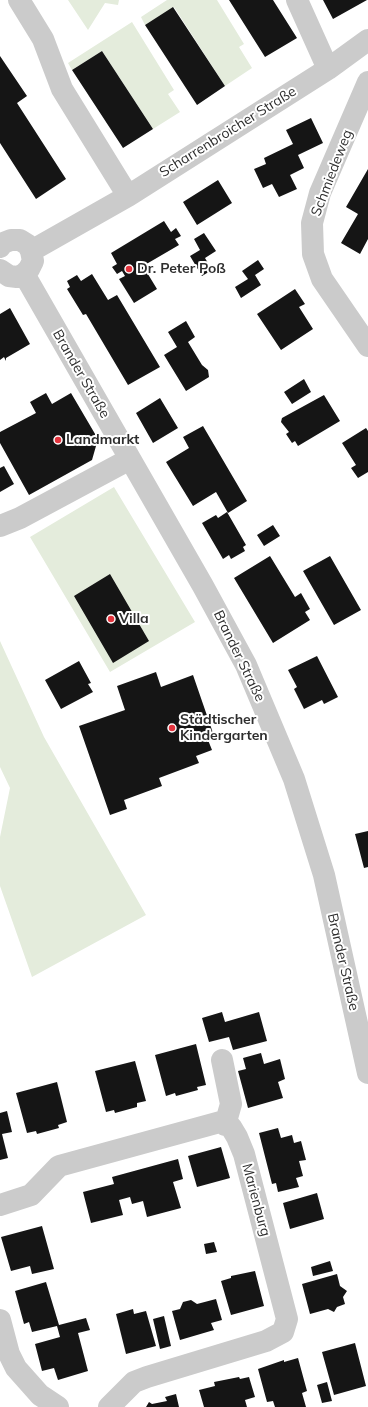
<!DOCTYPE html>
<html>
<head>
<meta charset="utf-8">
<style>
  body { margin:0 }
  canvas { display:block; background:#fff }
</style>
</head>
<body>
<canvas width="368" height="1407"></canvas>
<script>
const ctx = document.querySelector('canvas').getContext('2d');
ctx.lineJoin = 'round';
function paint(path, color) { ctx.fillStyle = color; ctx.fill(path, 'evenodd'); }
const poly = rows => new Path2D(rows.map(r => 'M' + r).join(''));
function trace(path, color, width, dash) { ctx.strokeStyle = color; ctx.lineWidth = width; ctx.lineCap = dash ? 'butt' : 'round'; ctx.setLineDash(dash || []); ctx.stroke(path); }
function write(font, color, halo, rows, align = 'center') {
  ctx.font = font + ' Mulish,sans-serif'; ctx.lineWidth = 4; ctx.setLineDash([]); ctx.textBaseline = 'middle'; ctx.strokeStyle = halo; ctx.fillStyle = color; for (const [text, x, y, turn = 0] of rows) {
    ctx.save(); ctx.translate(x, y); ctx.rotate((+turn || 0) * Math.PI / 180); ctx.textAlign = isNaN(turn) ? turn : align; if (halo) ctx.strokeText(text, 0, 0); ctx.fillText(text, 0, 0); ctx.restore();
  }
}
const green = poly([
  [68,0,119,0,118,5,105,3,88,30],
  [167,0,217,0,244,44,239,47,252,68,225,86,174,7,145,25,141,17],
  [132,22,174,90,168,94,180,112,153,129,102,51,72,70,68,63],
  [114,487,195,622,110,672,30,537],
  [0,641,44,737,146,915,32,977,0,886,0,837,10,788,0,767]
]);
const building = poly([
  [229,0,273,0,297,38,265,57],
  [323,0,367,0,333,19],
  [173,7,225,86,197,105,145,25],
  [102,51,153,129,123,148,72,70],
  [0,56,27,96,17,103,66,179,36,199,0,143],
  [311,118,323,143,298,155,304,168,290,175,297,189,279,197,272,184,263,188,254,169,266,164,264,158,293,144,286,130],
  [368,169,368,239,360,254,341,243,358,214,346,207],
  [218,180,232,203,197,225,183,202],
  [164,221,171,232,176,228,181,236,175,239,179,245,143,266,157,289,134,303,119,279,125,276,122,271,117,274,112,267,117,264,111,253],
  [204,233,216,251,205,258,212,270,202,276,190,256,200,250,194,239],
  [258,260,264,269,255,275,261,285,241,298,235,287,248,279,242,271],
  [92,274,108,300,117,295,160,367,128,385,86,314,83,315,67,289,70,287,67,281,77,275,81,281],
  [295,289,305,304,299,307,313,329,281,350,257,314],
  [10,308,30,344,6,358,6,361,4,357,0,360,0,314],
  [186,321,195,337,188,342,202,365,208,370,209,377,186,391,164,355,177,347,168,332],
  [304,379,311,392,292,404,284,392],
  [46,393,52,404,71,393,98,439,92,460,29,495,0,443,0,432,36,413,30,402],
  [324,395,340,421,298,446,295,441,292,443,286,434,289,432,281,422,282,418],
  [160,398,178,428,153,443,136,413],
  [203,426,247,501,228,513,216,492,193,506,166,462,189,448,183,437],
  [366,428,368,431,368,472,358,478,351,468,356,465,342,443],
  [4,466,14,484,0,492,0,468],
  [227,512,246,545,243,547,245,551,231,559,229,555,223,559,202,523,216,515,218,518],
  [273,525,280,536,264,546,257,535],
  [270,556,295,597,301,593,310,609,305,612,310,620,273,643,234,578],
  [330,556,361,610,334,625,303,571],
  [110,574,149,641,113,663,74,596],
  [317,656,338,697,324,704,322,700,304,709,294,689,297,687,288,670],
  [79,661,91,683,88,684,93,692,61,709,45,680],
  [156,672,161,687,193,675,213,733,206,735,212,750,196,756,199,763,159,778,162,786,124,800,127,809,110,815,79,726,125,710,117,686],
  [368,831,368,867,364,868,355,834],
  [222,1012,225,1022,259,1012,267,1041,233,1050,229,1037,209,1042,202,1018],
  [196,1044,206,1085,197,1087,198,1090,176,1096,175,1093,166,1096,155,1055],
  [261,1053,264,1064,280,1059,285,1079,278,1082,283,1098,248,1108,238,1071,246,1069,243,1058],
  [135,1061,146,1101,137,1103,137,1107,115,1113,114,1110,106,1112,95,1071],
  [57,1082,67,1122,58,1125,59,1128,37,1134,36,1131,27,1133,16,1093],
  [7,1111,12,1132,2,1134,8,1158,0,1160,0,1113],
  [278,1128,281,1138,292,1135,294,1143,301,1141,306,1160,299,1161,303,1176,296,1178,299,1187,278,1192,276,1183,272,1184,259,1133],
  [221,1147,230,1178,197,1187,188,1156],
  [178,1159,183,1179,173,1182,181,1208,147,1217,143,1201,132,1204,130,1197,119,1200,123,1215,91,1223,83,1192,114,1184,112,1177],
  [317,1193,324,1219,290,1229,283,1203],
  [42,1226,54,1269,32,1274,30,1266,11,1271,1,1237],
  [214,1242,217,1252,206,1254,204,1244],
  [330,1261,333,1271,313,1276,311,1267],
  [255,1271,264,1306,231,1315,221,1281,231,1278,231,1276],
  [337,1274,340,1286,347,1291,343,1297,345,1304,337,1307,334,1312,328,1309,310,1314,302,1284],
  [46,1282,59,1325,86,1318,90,1330,78,1333,88,1371,58,1380,54,1368,42,1371,35,1344,60,1337,57,1326,32,1332,29,1322,24,1324,15,1291],
  [216,1299,222,1320,211,1323,214,1330,180,1340,172,1311,180,1309,183,1302,191,1300,197,1304],
  [133,1309,134,1314,146,1311,156,1346,126,1354,116,1314],
  [164,1316,171,1346,160,1349,153,1319],
  [355,1343,366,1386,334,1395,322,1352],
  [298,1358,307,1391,302,1393,306,1407,275,1407,273,1401,267,1402,258,1369,284,1360,284,1362],
  [239,1377,240,1379,249,1377,255,1397,245,1400,247,1407,204,1407,199,1390,215,1386,214,1382],
  [327,1382,332,1401,322,1403,317,1385],
  [176,1394,179,1407,146,1407,149,1402,152,1404,167,1401,165,1397]
]);
const minor = poly([
  [19,0,43,39,62,89,128,196],
  [297,0,328,69],
  [368,82,320,193,312,223,313,254,322,279,368,346],
  [0,247,3,243,11,240,20,240,28,245,31,251,33,261,29,269,24,274,17,277,9,276,0,270],
  [31,251,128,196,328,69,368,40],
  [24,274,203,586,246,665,294,779,324,875,368,1073],
  [0,526,20,518,130,459],
  [222,1060,231,1104,225,1125],
  [0,1205,31,1195,59,1166,220,1122,231,1127,237,1137,244,1154,287,1319,283,1332,266,1341,147,1377,134,1382,109,1407],
  [0,1320,9,1354,16,1368,40,1395,58,1407]
]);
const markers = [
  [129,269,4,"#e3333d"],
  [58,440,4,"#e3333d"],
  [111,619,4,"#e3333d"],
  [172,728,4,"#e3333d"]
];
const streetNames = [
  ["Scharrenbroicher Straße",228,132,-32],
  ["Schmiedeweg",332,173,-69],
  ["Brander Straße",81,374,60],
  ["Brander Straße",239,656,64],
  ["Brander Straße",343,962,77],
  ["Marienburg",256,1200,75]
];
const poiNames = [
  ["Dr. Peter Poß",137,269],
  ["Landmarkt",66,440],
  ["Villa",119,619],
  ["Städtischer",180,720],
  ["Kindergarten",180,736]
];
paint(green, '#e4ecdc');
paint(building, '#151515');
trace(minor, '#cbcbcb', 22);
for (const [x, y, r, color] of markers) { const dot = new Path2D(); dot.arc(x, y, r, 0, 2 * Math.PI); ctx.fillStyle = color; ctx.fill(dot); trace(dot, '#fff', 1.5); }
write('14px', '#2e2e2e', '#fff', streetNames);
write('bold 14px', '#2e2e2e', '#fff', poiNames, 'left');
</script>
</body>
</html>
